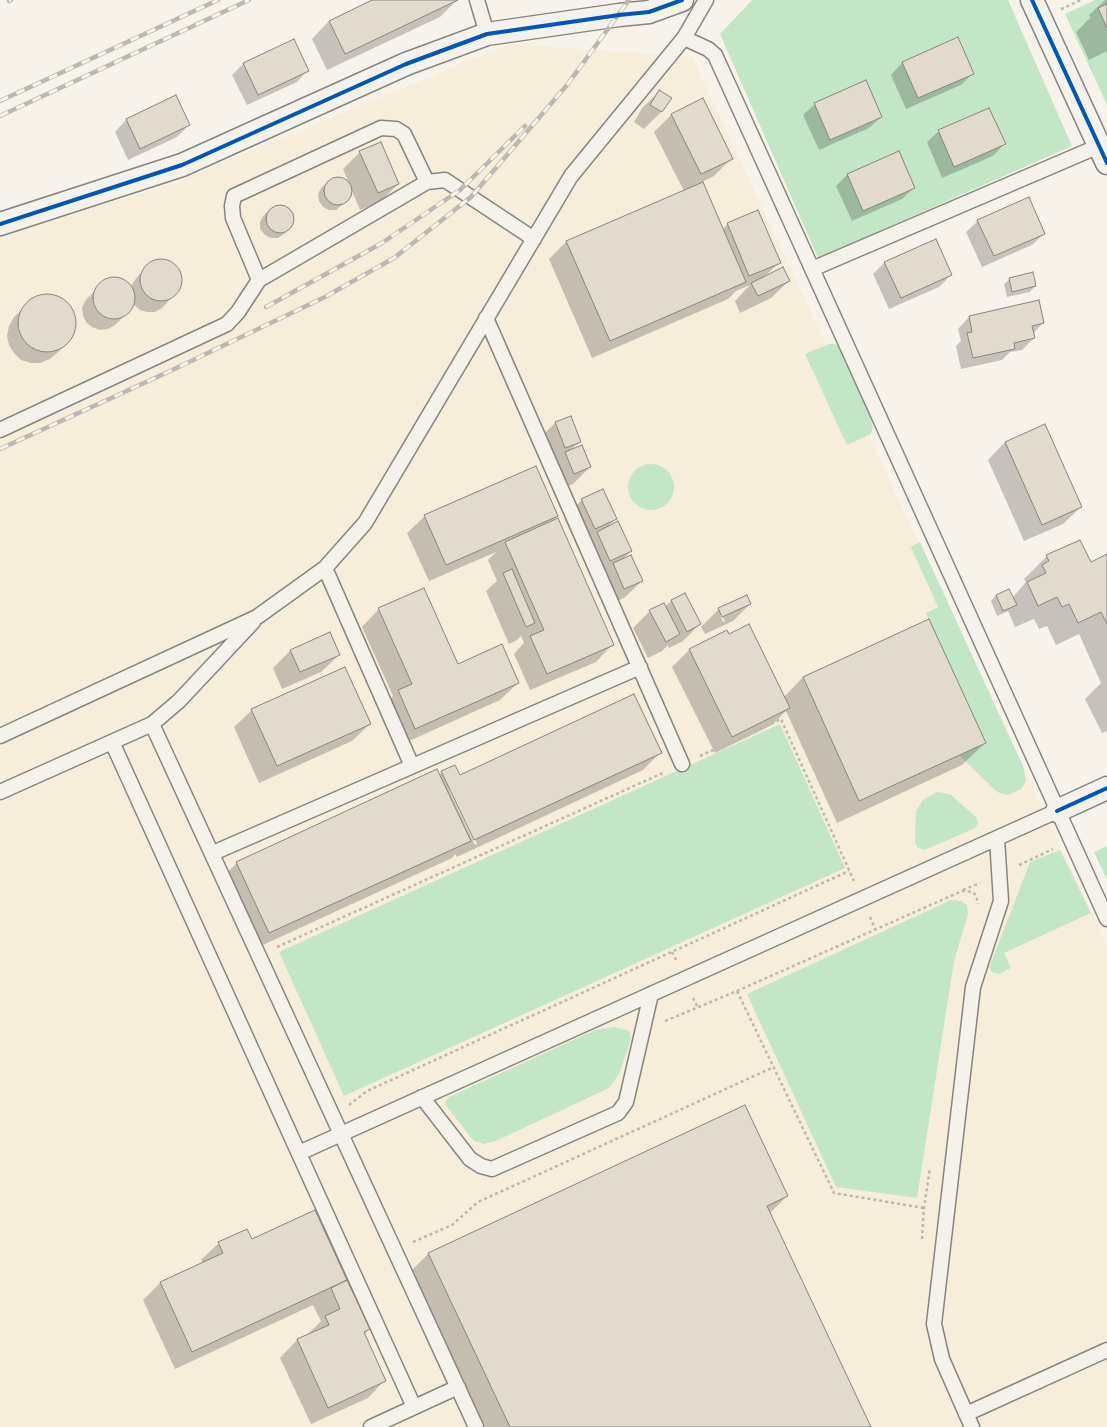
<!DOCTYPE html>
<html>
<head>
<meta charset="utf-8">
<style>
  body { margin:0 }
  canvas { display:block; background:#f7f3ea }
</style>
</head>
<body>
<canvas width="1107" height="1427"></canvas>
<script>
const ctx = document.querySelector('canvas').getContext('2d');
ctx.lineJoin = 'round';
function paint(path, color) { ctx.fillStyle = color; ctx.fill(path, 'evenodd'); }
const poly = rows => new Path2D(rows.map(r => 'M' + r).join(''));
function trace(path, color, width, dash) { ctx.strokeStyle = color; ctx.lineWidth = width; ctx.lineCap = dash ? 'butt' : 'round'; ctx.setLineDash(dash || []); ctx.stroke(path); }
const built = poly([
  [510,44,692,57,1107,946,1107,1427,0,1427,0,235,163,187]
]);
const green = poly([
  [752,0,1008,0,1072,146,818,258,720,34],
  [1095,0,1107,0,1107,105,1065,14],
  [829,344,835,344,839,347,869,410,873,428,871,434,847,445,805,354],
  '628 487a23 23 0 1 1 46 0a23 23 0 1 1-46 0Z',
  [920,542,1023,766,1026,781,1021,789,1008,795,997,792,959,755,986,743,926,613,938,607,911,547],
  [780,724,845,868,344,1096,279,952],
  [937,792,950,794,976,817,978,823,975,828,925,850,918,848,915,843,916,811,923,800],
  [1107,846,1107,880,1094,852],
  [1060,850,1091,913,1004,953,1011,968,999,974,993,973,989,968,1030,862],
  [951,900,961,901,967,905,968,914,954,961,917,1198,836,1187,747,994],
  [614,1027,630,1031,631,1039,619,1074,609,1088,498,1140,484,1144,474,1141,447,1107,445,1102,449,1097,595,1030]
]);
const shadow = poly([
  [375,0,457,0,440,17,327,70,312,39,329,21],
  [1105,0,1107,0,1107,51,1089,60,1076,32,1090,18,1089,15],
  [244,63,308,70,297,82,247,105,232,75],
  [902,63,972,74,961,85,906,109,891,75],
  [660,91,661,112,644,129,634,122,642,108],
  [175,97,189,125,177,137,128,160,115,132,126,120],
  [815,104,881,117,869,128,819,150,803,115],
  [671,115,731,159,714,176,702,182,722,229,728,224,779,263,765,276,789,281,771,298,740,313,735,301,750,285,736,291,728,299,592,358,549,259,566,242,684,191,654,132],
  [939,131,1004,144,993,156,942,178,927,142],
  [360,152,398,184,381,201,360,210,352,191,348,200,336,210,329,210,323,207,319,201,318,194,321,188,333,178,341,177,348,181,343,169],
  [848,174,914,188,902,199,852,221,836,186],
  [282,205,289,208,293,214,293,221,290,228,284,234,278,238,271,238,265,235,260,229,260,222,263,216,269,210,275,206],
  [978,221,1044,234,1032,245,982,267,966,232],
  [156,261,163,261,171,263,177,268,181,275,181,282,179,290,162,308,155,312,147,312,140,310,133,304,127,313,115,325,108,329,100,330,92,327,87,323,83,316,82,308,85,301,102,283,108,279,116,278,124,280,131,286,137,277,149,265],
  [885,262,951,275,939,287,889,309,873,274],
  [1010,279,1035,286,1030,292,1007,297,1004,284],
  [43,295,52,295,61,299,69,305,74,313,76,323,74,333,69,341,57,353,50,359,40,363,31,363,21,360,14,353,9,345,7,336,9,326,14,317,33,299],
  [1038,301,1043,323,1033,334,1034,338,1022,350,1010,352,1002,360,961,369,956,346,961,341,958,329,969,317],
  [570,417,580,441,571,450,590,467,573,484,556,491,548,470,557,461,547,464,538,440,555,423],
  [1005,442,1081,507,1063,524,1024,541,988,460],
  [582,500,616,519,607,527,631,551,622,560,642,581,624,598,607,605,580,550,588,541,577,546,564,517],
  [425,516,557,516,550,523,613,644,596,662,530,690,514,654,524,643,521,636,517,640,509,644,486,591,497,581,488,560,496,552,429,581,407,533],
  [1107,555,1107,731,1102,733,1085,699,1101,683,1079,634,1056,645,1047,626,1039,629,1034,619,1015,627,1008,611,997,616,991,601,996,595,1012,598,1026,582,1024,579,1047,556,1090,563],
  [684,594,700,624,683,641,669,648,668,645,662,651,648,658,633,628,650,611,665,607,671,601],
  [750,604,733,621,705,634,701,627,719,609],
  [720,615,722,615,725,621,723,622],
  [379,609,457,665,518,683,500,700,398,746,381,708,393,696,362,627],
  [928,620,985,743,962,765,837,823,786,711,772,725,715,753,672,667,689,650,726,631,784,697,803,677],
  [290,651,339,655,321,672,282,689,273,668],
  [252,710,370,724,352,741,259,783,234,727],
  [660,753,643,770,457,857,455,854,452,858,252,950,219,880,237,863,439,775,442,772,459,776],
  [448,788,451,788,477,844,475,845],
  [787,1196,770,1213,870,1427,485,1427,411,1271,428,1254],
  [314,1212,369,1329,364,1335,385,1380,368,1398,311,1424,280,1358,297,1340,308,1335,308,1334,321,1321,313,1305,175,1369,143,1300,160,1283,203,1263,201,1260,219,1243,252,1241]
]);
const building = poly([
  [372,0,458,0,345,54,329,21,372,0],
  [1107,4,1107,28,1098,8,1107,4],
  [958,37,974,74,918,98,902,62,958,37],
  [294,39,309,71,258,95,243,63,294,39],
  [866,80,882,117,830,140,814,103,866,80],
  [659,90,672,98,662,112,650,105,659,90],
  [176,95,190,125,140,149,126,119,176,95],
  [703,98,733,159,701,174,671,114,703,98],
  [989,108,1006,144,954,167,938,130,989,108],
  [381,142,399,184,378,193,359,151,381,142],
  [899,151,915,188,863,211,847,174,899,151],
  '324 191a14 14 0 1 1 28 0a14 14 0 1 1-28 0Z',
  [703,182,746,282,610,341,566,241,703,182],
  [1029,197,1045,234,994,256,977,220,1029,197],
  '266 219a14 14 0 1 1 28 0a14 14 0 1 1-28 0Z',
  [758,210,781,263,749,276,727,223,758,210],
  [936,239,952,275,901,298,884,262,936,239],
  '140 280a21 21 0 1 1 42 0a21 21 0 1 1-42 0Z',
  [783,267,790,281,758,296,751,283,783,267],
  [1033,272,1036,286,1012,292,1009,278,1033,272],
  '93 298a21 21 0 1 1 42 0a21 21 0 1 1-42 0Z',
  '18 323a29 29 0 1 1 58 0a29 29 0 1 1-58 0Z',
  [1039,300,1044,323,1032,326,1035,338,1014,343,1015,349,973,358,967,333,972,332,969,316,1039,300],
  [571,416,581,442,565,448,555,422,571,416],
  [1045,424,1082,507,1042,525,1005,442,1045,424],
  [582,445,591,467,574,474,565,452,582,445],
  [536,466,558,516,446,565,424,515,536,466],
  [603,489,617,519,595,529,581,499,603,489],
  [558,518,614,645,547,674,530,636,544,630,505,542,558,518],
  [618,521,632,551,610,561,597,532,618,521],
  [1080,540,1091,562,1107,554,1107,624,1101,612,1078,623,1069,604,1062,607,1057,597,1038,606,1027,582,1046,573,1042,565,1049,561,1046,555,1080,540],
  [631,555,643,581,624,589,613,563,631,555],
  [512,569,535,623,526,627,503,573,512,569],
  [424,588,458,664,502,644,519,683,415,729,398,690,412,684,378,608,424,588],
  [1009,589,1017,605,1003,611,996,595,1009,589],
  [685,593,701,624,687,632,671,600,685,593],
  [747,595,751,604,722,617,718,608,747,595],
  [664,603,680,634,666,642,649,610,664,603],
  [929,619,986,743,859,801,803,677,929,619],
  [749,624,790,708,732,737,689,649,727,630,729,634,749,624],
  [330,632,340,655,300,672,290,650,330,632],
  [345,667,371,724,277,766,251,709,345,667],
  [634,694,662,753,474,840,441,771,455,765,460,775,634,694],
  [437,769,471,841,269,933,236,862,437,769],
  [745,1105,788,1196,767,1206,871,1427,510,1427,428,1253,745,1105],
  [315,1210,347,1280,192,1352,160,1282,223,1253,218,1242,247,1229,252,1239,315,1210],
  [347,1280,370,1329,364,1332,386,1381,328,1408,297,1339,329,1325,325,1316,340,1309,331,1288,347,1280]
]);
const path = poly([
  [1061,9,1081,0],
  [700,756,781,719,854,881],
  [1019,865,1053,849],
  [963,890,980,883],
  [870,917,875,929],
  [277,947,665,772],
  [672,952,677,962],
  [737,991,834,1193,924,1208],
  [693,998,698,1008],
  [665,1021,737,991,962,891,972,892,976,895,978,904],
  [349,1105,367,1091,849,871],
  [922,1239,924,1208,930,1168],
  [413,1242,452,1225,478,1202,774,1067]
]);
const lane = poly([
  [477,0,487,34],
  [684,38,708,49,715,55,1107,919],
  [812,269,1099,146],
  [259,280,233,218,232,206,234,196,381,128,396,129,404,134,427,182],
  [486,318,682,764],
  [0,430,227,324,238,312,259,280,427,182,445,180,534,239],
  [325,568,412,766],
  [152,724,476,1427],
  [0,736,257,617,325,568,365,523,571,176,684,38,706,0],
  [112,742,414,1407],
  [0,792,152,724,179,701,253,622],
  [213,853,640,667],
  [422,1097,470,1159,481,1166,492,1169,618,1113,626,1102,651,994],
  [299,1153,1057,811],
  [966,1414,1107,1350],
  [371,1427,458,1387],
  [972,1427,942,1359,934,1324,973,987,1001,901,997,839]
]);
const street = poly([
  [1032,0,1107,163],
  [0,224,182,165,406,64,487,34,619,15,649,12,682,0],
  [1057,811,1107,788]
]);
const rail = poly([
  [9,1,11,0],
  [0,101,218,0],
  [0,116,249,0],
  [266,307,382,243,460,190,525,126],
  [0,449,168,372,325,297,394,258,471,197,567,85,629,0]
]);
const cycleway = poly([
  [1032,0,1107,163],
  [0,224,182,165,406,64,487,34,619,15,649,12,682,0],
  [1057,811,1107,788]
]);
paint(built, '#f7eddb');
paint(green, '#c3e7c6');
paint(shadow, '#0003');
paint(building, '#e2dacd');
trace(building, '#878581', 1);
trace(lane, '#878581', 17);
trace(street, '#878581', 25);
trace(path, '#bbb8b4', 2.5, [3, 3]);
trace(lane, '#f5f2ec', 14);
trace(street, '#f5f2ec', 22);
trace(rail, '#bbb8b4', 4.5);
trace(rail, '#fcf5e5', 3, [9]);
trace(cycleway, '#0057b8', 4);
</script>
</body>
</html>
